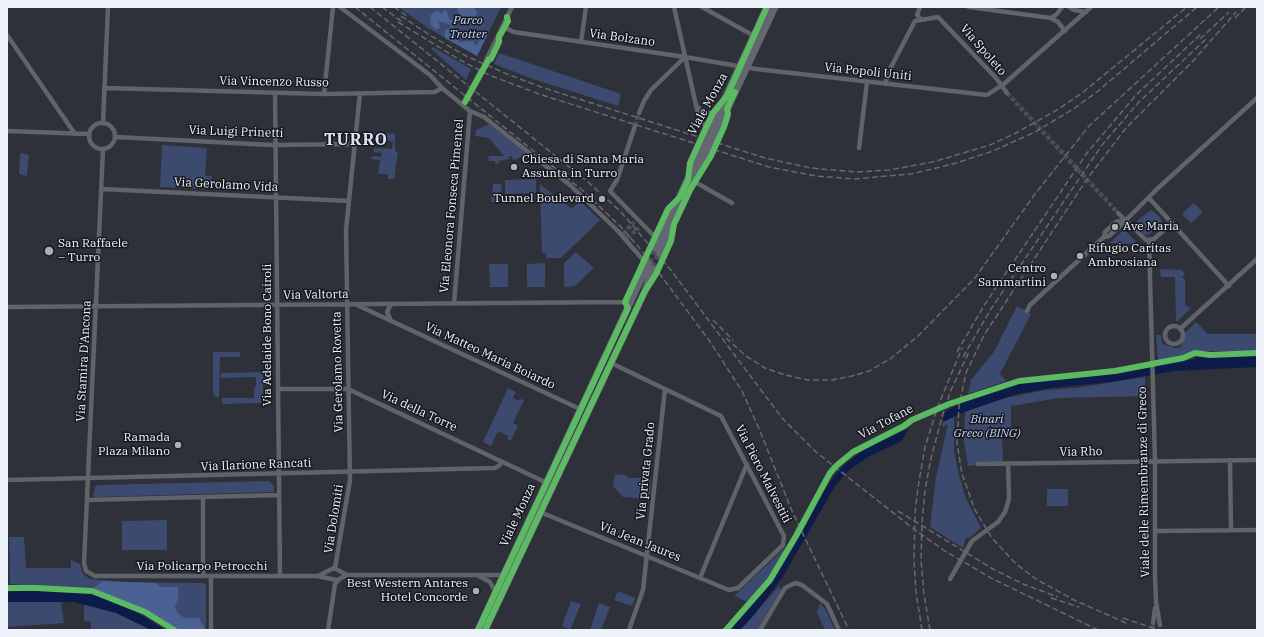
<!DOCTYPE html>
<html>
<head>
<meta charset="utf-8">
<style>
  body { margin:0 }
  #map { position:relative; width:1264px; height:637px; overflow:hidden; background:#2e3139; font-family:"IBM Plex Serif",serif }
  canvas { display:block }
  .frame { position:absolute; inset:0; border:8px solid #eef2fa; pointer-events:none }
</style>
</head>
<body>
<div id="map">
<canvas width="1264" height="637"></canvas>
<div class="frame"></div>
</div>
<script>
const ctx = document.querySelector('canvas').getContext('2d');
ctx.lineJoin = 'round';
function paint(path, color) { ctx.fillStyle = color; ctx.fill(path, 'evenodd'); }
const poly = rows => new Path2D(rows.map(r => 'M' + r).join(''));
function trace(path, color, width, dash) { ctx.strokeStyle = color; ctx.lineWidth = width; ctx.lineCap = dash ? 'butt' : 'round'; ctx.setLineDash(dash || []); ctx.stroke(path); }
function write(font, color, halo, rows, align = 'center') {
  ctx.font = font + ' "IBM Plex Serif",serif'; ctx.lineWidth = 3; ctx.setLineDash([]); ctx.textBaseline = 'middle'; ctx.strokeStyle = halo; ctx.fillStyle = color; for (const [text, x, y, turn = 0] of rows) {
    ctx.save(); ctx.translate(x, y); ctx.rotate((+turn || 0) * Math.PI / 180); ctx.textAlign = isNaN(turn) ? turn : align; if (halo) ctx.strokeText(text, 0, 0); ctx.fillText(text, 0, 0); ctx.restore();
  }
}
const green = poly([
  [398,7,501,7,477,56,428,28],
  [433,47,471,69,466,80,431,49],
  [499,53,621,94,618,106,533,79,494,64],
  [489,124,526,153,523,157,513,160,512,156,509,156,509,159,499,161,499,163,495,164,495,161,488,161,489,156,504,156,489,138,475,136,476,130],
  [376,133,395,134,395,151,398,152,394,179,388,179,388,174,378,174,380,160,371,159,372,156,381,157,382,153,374,152,374,148,392,149,393,142,376,138],
  [162,145,207,148,205,176,212,176,211,189,160,187],
  [22,153,29,155,27,176,19,174,20,154],
  [536,179,536,193,505,194,505,180],
  [493,184,502,184,500,203,491,202],
  [540,184,572,209,580,201,600,220,561,258,546,258,546,253,542,253],
  [1194,203,1203,212,1191,223,1182,214],
  [1151,210,1160,217,1162,221,1160,225,1148,235,1144,234,1136,224,1138,220],
  [1124,229,1137,243,1139,244,1110,243],
  [576,252,594,268,575,286,564,287,564,263],
  [545,263,545,287,527,287,527,264],
  [489,264,508,264,508,287,490,287],
  [1160,269,1182,270,1185,274,1182,277,1185,280,1185,305,1191,308,1176,322,1175,277,1161,277],
  [1017,306,1031,314,1000,374,1006,381,968,394,971,380,994,352],
  [1196,322,1208,334,1257,334,1257,351,1199,351,1158,360,1156,335,1161,335,1162,343,1165,345,1175,348,1181,347,1185,333],
  [213,352,240,352,240,357,220,357,219,397,216,397,213,393],
  [263,372,263,397,261,397,261,403,222,404,222,398,254,398,254,387,256,387,256,377,221,378,221,373],
  [1145,377,1145,396,1059,398,1011,406,1011,431,1002,432,1003,462,968,466,964,441,965,412,1000,399,1046,390,1076,388],
  [508,388,516,392,513,398,519,401,520,399,524,400,513,423,518,426,511,441,507,439,508,436,498,431,491,446,483,442],
  [954,417,954,451,959,475,966,499,981,528,969,538,966,537,963,548,930,527,936,477,948,424,942,427,943,422],
  [615,474,626,475,629,478,651,478,650,499,623,497,613,486],
  [269,481,274,486,274,492,95,497,93,496,95,487,98,485],
  [1047,489,1068,489,1068,506,1047,506],
  [167,520,167,550,122,550,122,521],
  [9,537,24,537,26,568,71,568,71,560,80,564,83,574,90,579,120,582,203,583,206,584,206,630,176,630,149,612,91,590,10,584],
  [791,539,768,579,748,602,734,596,784,549],
  [779,586,781,590,757,630,740,630],
  [618,591,635,598,632,606,614,600],
  [61,601,64,623,7,627,7,602],
  [571,601,581,604,570,630,562,626],
  [84,602,116,612,152,630,91,630,91,622,84,621],
  [599,603,610,607,601,630,590,630],
  [820,603,825,609,835,630,825,630,817,613]
]);
const forest = poly([
  [456,7,474,7,477,13,471,25,467,21,457,20,460,15],
  [443,10,447,12,449,19,454,22,453,32,459,42,474,41,474,44,477,45,482,34,488,34,477,56,445,38,445,30,450,29,451,25,439,21,440,28,436,30,431,25,430,16,432,14,436,11,443,14],
  [103,581,155,583,161,587,178,587,178,599,175,607,178,614,185,618,199,618,206,630,176,630,149,612,91,590]
]);
const water = poly([
  [1199,355,1209,358,1257,355,1257,367,1175,371,1111,382,1051,388,1017,394,964,412,868,457,848,471,835,486,782,578,754,615,740,630,728,630,772,578,806,525,825,488,843,466,865,449,967,401,1020,383,1109,374,1195,359,1194,356],
  [32,590,77,591,95,594,133,610,165,630,151,630,116,613,74,602,7,602,7,592]
]);
const pier = poly([
  [946,409,942,424,901,443,910,425]
]);
const streetTunnel = poly([
  [480,72,486,60],
  [1007,93,1118,213],
  [465,99,473,85],
  [635,126,639,113],
  [623,234,634,222],
  [627,238,639,228],
  [645,260,652,243],
  [656,274,664,258],
  [1153,630,1153,623]
]);
const primaryTunnel = poly([
  [648,264,656,248],
  [652,269,660,253]
]);
const street = poly([
  [340,7,430,75,442,88,470,111,484,117,570,185,618,231,644,261],
  [674,7,698,114,706,128],
  [702,7,754,36],
  [920,7,917,15,921,19],
  [969,7,1051,18,1058,22,1065,31],
  [1069,7,1074,10,1086,12],
  [1051,18,1057,14,1062,7],
  [503,27,514,32,685,57,756,69,987,95,1005,83,1091,7],
  [7,35,75,134],
  [581,42,586,7],
  [486,60,512,7],
  [885,84,890,69,915,21,938,17,996,78,1007,93],
  [473,85,480,72],
  [104,88,324,94,435,92,442,88],
  [275,93,280,576],
  [324,94,333,7],
  [696,106,704,113,713,113],
  [639,113,644,101,651,90,685,57],
  '89 136a13 13 0 1 1 26 0a13 13 0 1 1-26 0Z',
  [103,123,108,7],
  [635,126,617,180,610,191,655,237],
  [7,131,89,134],
  [116,137,272,145,355,144],
  [859,148,867,82],
  [103,149,84,563,86,571,95,576,317,576,337,580],
  [688,174,690,163,703,134,719,105],
  [698,178,724,128,728,113],
  [695,182,732,203],
  [102,189,349,201],
  [1149,198,1229,286],
  [1118,213,1146,240,1154,239,1172,223],
  [1104,237,1105,232,1116,222,1124,220],
  [1149,241,1155,461,1155,576,1156,602,1160,625],
  [652,243,669,207,678,198],
  [664,258,672,238,674,227],
  [648,288,656,274],
  [454,304,470,111],
  [357,305,580,409],
  [626,305,625,302,645,260],
  [7,307,625,302],
  [1027,311,1030,305,1104,237,1109,236,1120,226,1157,189,1257,98],
  [391,321,387,312,390,306,393,304],
  '1165 335a9 9 0 1 1 18 0a9 9 0 1 1-18 0Z',
  [1180,329,1257,259],
  [278,389,348,389,545,482],
  [1230,460,1231,530],
  [978,464,1257,460],
  [7,480,495,468,500,465,501,461],
  [87,500,279,495],
  [540,512,729,590,738,588,783,545,784,536,721,416,611,363],
  [1155,531,1257,530],
  [335,568,350,480,346,230,360,93],
  [203,576,203,498],
  [318,576,334,568,347,575],
  [479,576,490,582,495,591],
  [700,578,747,464],
  [950,579,972,541,998,522,1005,512,1009,499,1008,463],
  [1153,623,1155,608],
  [211,630,211,576],
  [328,630,335,584,339,579,347,575,502,575],
  [629,630,643,590,665,389],
  [760,630,785,588,795,583,802,585,827,604,839,630]
]);
const primary = poly([
  [656,248,767,7],
  [660,253,775,7],
  [478,630,648,264],
  [485,630,645,291,652,269]
]);
const tram = poly([
  [961,7,1046,18,1055,15,1062,7]
]);
const rail = poly([
  [355,7,582,190,621,227,648,258,711,343,742,391,760,431,792,511,849,630],
  [370,7,588,182,620,211,670,269,782,418,816,452,915,530,945,551,991,578,1098,630],
  [382,7,404,23],
  [394,7,407,16],
  [401,16,428,34,466,56,507,74,541,87,765,158,811,168,857,172,889,170,933,162,990,145,1016,133,1057,110,1082,93,1187,7],
  [1235,18,1246,7],
  [398,22,460,60,489,75,539,94,769,167,816,176,853,179,911,174,953,164,993,151,1035,132,1075,108,1098,91,1197,7],
  [1200,39,1229,12],
  [713,320,733,340],
  [726,338,746,356,765,368,785,375,808,380,832,380,852,376,869,371,890,359,917,337,975,278,1035,194,1089,126,1219,7],
  [957,352,985,304,1087,153,1136,95,1202,33],
  [963,357,991,309,1102,145,1139,102,1207,38],
  [898,511,993,569,1023,584,1058,597],
  [1051,598,1079,607],
  [1123,618,1159,630],
  [1126,623,1074,600,1036,579,1016,564,992,538,975,510,962,474,957,443,959,406,966,373,984,335,1087,179,1126,128,1193,61,1236,12],
  [922,630,916,593,914,561,915,514,918,487,925,447,938,406,962,348],
  [930,630,924,594,921,560,922,522,925,490,931,458,942,417,951,390,969,352]
]);
const cycleway = poly([
  [465,102,489,59,491,59,499,42,499,37,508,21,507,17],
  [7,588,36,588,92,591,145,612,174,630],
  [486,628,645,291,656,274,671,241,674,224,690,190,711,156,724,127,728,114,727,109,735,92],
  [478,630,628,308,625,302,668,209,680,197,688,180,690,163,703,134,713,113,727,96,767,7],
  [726,630,770,580,796,536,830,473,836,466,853,452,904,426,912,420,949,404,1019,381,1115,371,1183,358,1195,353,1210,355,1257,353]
]);
const markers = [
  [514,167,4,"#abaeb6"],
  [602,199,4,"#abaeb6"],
  [1115,227,4,"#abaeb6"],
  [49,251,5,"#abaeb6"],
  [1080,256,4,"#abaeb6"],
  [1054,276,4,"#abaeb6"],
  [178,445,4,"#abaeb6"],
  [476,591,4,"#abaeb6"]
];
const parkNames = [
  ["Parco",468,21],
  ["Trotter",468,35],
  ["Binari",987,420],
  ["Greco (BING)",987,434]
];
const streetNames = [
  ["Via Bolzano",622,38,8],
  ["Via Spoleto",983,50,49],
  ["Via Popoli Uniti",868,72,6],
  ["Via Vincenzo Russo",274,82,1],
  ["Viale Monza",708,104,-61],
  ["Via Luigi Prinetti",236,132,2],
  ["Via Gerolamo Vida",226,185,3],
  ["Via Eleonora Fonseca Pimentel",452,206,-85],
  ["Via Valtorta",316,295,-1],
  ["Via Adelaide Bono Cairoli",268,335,-90],
  ["Via Matteo Maria Boiardo",490,356,25],
  ["Via Stamira D'Ancona",84,361,-87],
  ["Via Gerolamo Rovetta",338,372,-91],
  ["Via della Torre",419,411,25],
  ["Via Tofane",886,422,-28],
  ["Via Rho",1081,452,-1],
  ["Via Ilarione Rancati",256,465,-2],
  ["Via privata Grado",646,471,-84],
  ["Via Piero Malvestiti",763,474,63],
  ["Viale delle Rimembranze di Greco",1144,482,-91],
  ["Viale Monza",518,515,-65],
  ["Via Dolomiti",334,519,-81],
  ["Via Jean Jaures",640,542,22],
  ["Via Policarpo Petrocchi",202,567]
];
const poiNames = [
  ["Chiesa di Santa Maria",522,160],
  ["Assunta in Turro",522,174],
  ["Tunnel Boulevard",594,199,"right"],
  ["Ave Maria",1123,227],
  ["San Raffaele",58,244],
  ["– Turro",58,258],
  ["Rifugio Caritas",1088,249],
  ["Ambrosiana",1088,263],
  ["Centro",1046,269,"right"],
  ["Sammartini",1046,283,"right"],
  ["Ramada",170,438,"right"],
  ["Plaza Milano",170,452,"right"],
  ["Best Western Antares",468,584,"right"],
  ["Hotel Concorde",468,598,"right"]
];
const districtNames = [
  ["TURRO",356,140]
];
paint(green, '#3b4a6e');
paint(forest, '#4b6193');
paint(water, '#0c1b49');
paint(pier, '#2e3139');
trace(streetTunnel, '#4b4e56', 4.5, [4.5, 2]);
trace(primaryTunnel, '#4b4e56', 7, [7, 3.5]);
trace(street, '#606469', 4.5);
trace(primary, '#636772', 7);
trace(tram, '#67696f', 1);
trace(rail, '#67696f', 1.5, [6, 3]);
trace(cycleway, '#5cba63', 6);
for (const [x, y, r, color] of markers) { const dot = new Path2D(); dot.arc(x, y, r, 0, 2 * Math.PI); ctx.fillStyle = color; ctx.fill(dot); trace(dot, '#15181e', 1.5); }
write('italic 12px', '#c9d8fb', '#15181e', parkNames);
write('12px', '#eef2fa', '#15181e', streetNames);
write('12px', '#eef2fa', '#15181e', poiNames, 'left');
ctx.letterSpacing = '1px';
write('bold 16px', '#dbe3f4', '#15181e', districtNames);
ctx.letterSpacing = '0px';
</script>
</body>
</html>
